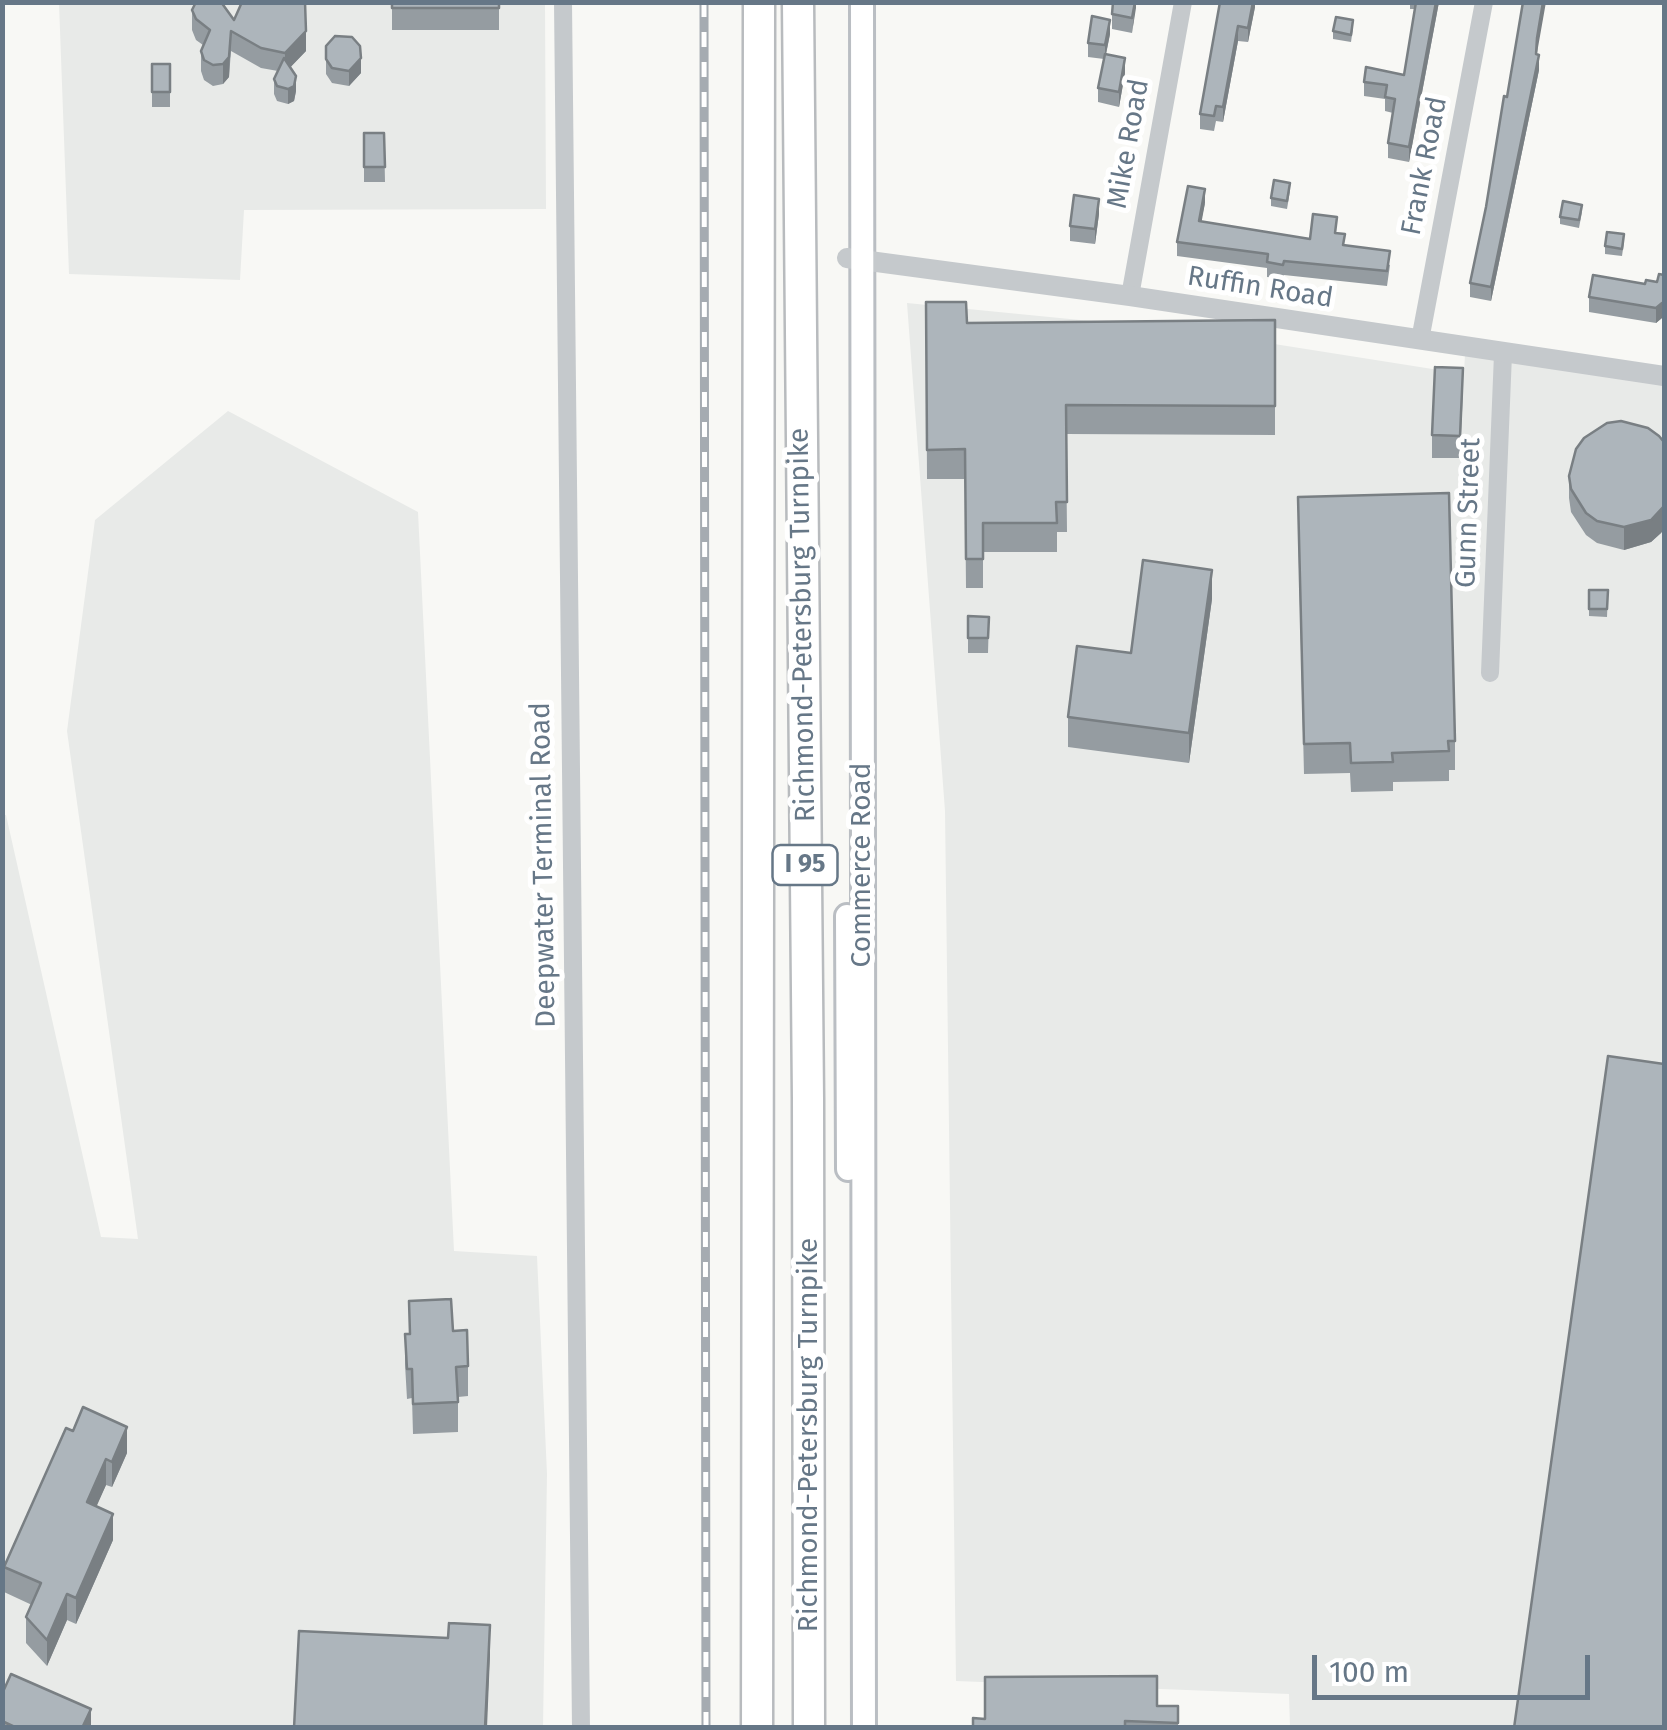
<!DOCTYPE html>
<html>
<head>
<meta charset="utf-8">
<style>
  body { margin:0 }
  #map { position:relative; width:1667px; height:1730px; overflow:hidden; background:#f8f8f5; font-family:"Fira Sans",sans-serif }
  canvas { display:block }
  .frame { position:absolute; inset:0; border:5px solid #667787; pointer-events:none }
  .scale { position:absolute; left:1312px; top:1655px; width:278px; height:45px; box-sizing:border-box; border:5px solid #667787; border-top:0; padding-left:12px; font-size:30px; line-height:35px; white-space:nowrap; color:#667787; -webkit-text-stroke:8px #fff; paint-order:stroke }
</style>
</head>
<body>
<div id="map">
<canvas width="1667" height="1730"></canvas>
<div class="frame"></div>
<div class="scale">100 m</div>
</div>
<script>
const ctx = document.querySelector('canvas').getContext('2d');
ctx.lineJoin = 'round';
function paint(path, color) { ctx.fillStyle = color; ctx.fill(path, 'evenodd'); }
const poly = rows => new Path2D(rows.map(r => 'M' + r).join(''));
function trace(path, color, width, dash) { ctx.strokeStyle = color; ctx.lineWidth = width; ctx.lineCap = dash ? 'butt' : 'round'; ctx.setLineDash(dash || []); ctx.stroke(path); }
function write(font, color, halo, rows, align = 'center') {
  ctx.font = font + ' "Fira Sans",sans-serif'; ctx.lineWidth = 10; ctx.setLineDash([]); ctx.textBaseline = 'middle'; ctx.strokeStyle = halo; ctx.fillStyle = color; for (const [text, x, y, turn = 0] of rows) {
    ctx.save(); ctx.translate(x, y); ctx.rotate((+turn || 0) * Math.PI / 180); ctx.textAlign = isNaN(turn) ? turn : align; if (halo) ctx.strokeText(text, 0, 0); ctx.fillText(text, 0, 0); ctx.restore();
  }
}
const built = poly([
  [59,3,545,3,546,209,244,210,240,280,69,274],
  [907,303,1192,331,1464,374,1465,354,1664,382,1664,1727,1290,1727,1289,1694,956,1681,945,811],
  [228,411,418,512,454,1251,537,1256,547,1474,543,1727,3,1728,3,815,6,815,101,1237,138,1239,67,731,95,520]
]);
const minor = poly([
  [563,2,581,1728],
  [1130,296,1183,2],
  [1420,340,1484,2],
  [1490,673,1503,354]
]);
const tertiary = poly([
  [847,258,1130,296,1664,376]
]);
const secondary = poly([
  [862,2,864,1728],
  [847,916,848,1169]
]);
const motorway = poly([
  [798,2,808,1098,809,1728],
  [757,1728,759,2]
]);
const rail = poly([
  [704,2,706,1728]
]);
const wall = poly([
  [392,2,499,2,499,30,392,30],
  [1136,2,1132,33,1112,29,1112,14],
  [1220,2,1255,2,1255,7,1248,42,1238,41,1223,122,1216,121,1214,131,1200,129,1200,114],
  [1410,2,1439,2,1409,162,1388,158,1388,143,1393,113,1385,111,1385,99,1364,96,1364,82,1404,75,1415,9,1410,9],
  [192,10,234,20,306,51,290,67,296,91,294,101,288,104,277,101,274,94,274,79,278,71,261,68,231,51,229,77,223,84,213,86,204,80,201,71,201,51,203,45,196,40,192,30],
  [1353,28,1351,42,1333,39,1333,31],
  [1110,34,1106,54,1125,73,1119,107,1098,102,1098,88,1104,59,1088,57,1088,43],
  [326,46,361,73,349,86,332,83,326,74],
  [1537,53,1539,70,1491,301,1470,297,1470,283,1486,207,1513,68],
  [152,64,170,64,170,107,152,107],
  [364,133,384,133,385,182,364,182],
  [1290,191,1287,209,1271,206,1271,198],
  [1205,203,1201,221,1310,239,1337,233,1345,245,1390,265,1387,286,1284,275,1283,279,1267,277,1267,268,1177,256,1177,242],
  [1582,212,1579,228,1560,224,1560,217],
  [1099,214,1095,244,1070,241,1070,226],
  [1624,242,1622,256,1605,254,1605,246],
  [1664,275,1664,318,1662,318,1656,323,1589,312,1589,297,1657,282],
  [926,302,967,323,1275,320,1275,435,1066,434,1067,532,1057,532,1057,552,983,552,983,588,966,588,965,479,927,479],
  [1463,390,1460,458,1432,458,1432,435],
  [1664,442,1664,529,1661,533,1651,542,1624,550,1597,543,1586,535,1571,512,1569,498,1569,476],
  [1298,526,1455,741,1455,770,1449,770,1449,781,1393,782,1393,791,1351,792,1350,773,1304,774],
  [1589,590,1608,590,1607,617,1589,616],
  [1212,599,1189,763,1068,747,1068,717,1131,653],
  [968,616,989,617,988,653,968,653],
  [409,1301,453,1331,468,1366,468,1396,458,1397,458,1432,413,1434,412,1398,407,1399,405,1364,405,1334,409,1334],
  [66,1428,127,1453,112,1487,106,1485,96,1506,113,1540,76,1624,67,1620,47,1666,26,1643,26,1617,32,1605,4,1592,4,1567],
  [2,1694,91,1728,2,1728],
  [1157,1706,1178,1706,1178,1728,973,1728,985,1719]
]);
const shadedWall = poly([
  [1135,2,1136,2,1136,8,1132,33],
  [1253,2,1255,2,1255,7,1248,42,1248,28],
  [1436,2,1439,2,1409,162,1409,147],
  [1543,2,1546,2,1537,53,1536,69,1537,38],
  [1110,20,1110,34,1105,59,1105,45],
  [1238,26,1238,41,1223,122,1223,107],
  [231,31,229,77,223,84,223,64],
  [306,31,306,51,285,73,285,53],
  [1539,55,1539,70,1491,301,1491,287],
  [361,58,361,73,349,86,349,71],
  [1125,58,1125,73,1119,107,1119,92],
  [296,76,296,91,294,101,288,104,288,89],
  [1205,189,1205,203,1199,236,1199,221],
  [1099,199,1099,214,1095,244,1095,229],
  [1662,303,1662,318,1656,323,1656,308],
  [1664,506,1664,529,1661,533,1651,542,1624,550,1624,527],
  [1212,570,1212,599,1189,763,1189,733],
  [127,1427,127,1453,112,1487,112,1462],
  [106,1459,106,1485,87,1528,87,1502],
  [113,1514,113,1540,76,1624,76,1598],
  [67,1594,67,1620,47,1666,47,1640],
  [490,1625,490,1655,487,1728,485,1728],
  [91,1709,91,1728,82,1728]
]);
const building = poly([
  [196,2,221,2,234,20,242,2,305,2,306,31,285,53,261,48,231,31,229,57,223,64,213,65,204,60,201,51,210,30,196,19,192,10,196,2],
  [392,2,499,2,499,8,392,8,392,2],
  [1113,2,1135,2,1132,18,1112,14,1113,2],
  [1220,2,1253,2,1248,28,1238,26,1223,107,1216,106,1214,116,1200,114,1220,2],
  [1416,2,1436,2,1409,147,1388,143,1395,99,1385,97,1387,85,1364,82,1366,67,1404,75,1416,2],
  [1523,2,1543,2,1537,38,1536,54,1539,55,1491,287,1470,283,1486,207,1504,96,1507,97,1523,2],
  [1092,16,1110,20,1105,45,1088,43,1092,16],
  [1336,17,1353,20,1351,35,1333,31,1336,17],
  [335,36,352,37,360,46,361,58,349,71,332,68,326,59,326,46,335,36],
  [1105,54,1125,58,1119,92,1098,88,1105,54],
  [284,58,296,76,294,86,288,89,277,86,274,79,284,58],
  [152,64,170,64,170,92,152,92,152,64],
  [364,133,384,133,385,167,364,167,364,133],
  [1274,180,1290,183,1287,201,1271,198,1274,180],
  [1188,186,1205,189,1199,221,1310,239,1313,214,1337,217,1335,233,1345,234,1343,245,1390,251,1387,271,1284,261,1283,265,1267,262,1268,254,1177,242,1188,186],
  [1074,195,1099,199,1095,229,1070,226,1074,195],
  [1563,201,1582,205,1579,220,1560,217,1563,201],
  [1607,232,1624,234,1622,249,1605,246,1607,232],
  [1659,274,1664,275,1664,303,1662,303,1656,308,1589,297,1593,275,1645,284,1646,280,1657,282,1659,274],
  [926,302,966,302,967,323,1275,320,1275,406,1066,405,1067,502,1056,502,1057,523,983,523,983,559,966,559,965,449,927,450,926,302],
  [1435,367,1463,368,1460,436,1432,435,1435,367],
  [1621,421,1648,428,1659,436,1664,442,1664,506,1651,520,1624,527,1597,521,1586,513,1571,489,1569,476,1576,449,1584,438,1607,423,1621,421],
  [1449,493,1455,741,1448,741,1449,751,1392,753,1393,762,1351,763,1350,743,1304,744,1298,497,1449,493],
  [1143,560,1212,570,1189,733,1068,717,1077,646,1131,653,1143,560],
  [1589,590,1608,590,1607,609,1589,609,1589,590],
  [968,616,989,617,988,638,968,638,968,616],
  [1608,1056,1664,1064,1664,1728,1514,1728,1608,1056],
  [451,1299,453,1331,467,1330,468,1366,456,1367,458,1402,413,1404,412,1369,407,1369,405,1334,410,1334,409,1301,451,1299],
  [83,1407,127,1427,112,1462,106,1459,87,1502,113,1514,76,1598,67,1594,47,1640,26,1617,41,1583,4,1567,66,1428,73,1431,83,1407],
  [449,1623,490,1625,485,1728,294,1728,299,1631,448,1638,449,1623],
  [11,1674,91,1709,82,1728,17,1728,2,1721,2,1694,11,1674],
  [1157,1676,1157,1706,1178,1706,1178,1723,1125,1721,1125,1728,973,1728,973,1718,985,1719,985,1677,1157,1676]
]);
const shields = [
  [805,865,65]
];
const shieldNames = [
  ["I 95",805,865]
];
const streetNames = [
  ["Mike Road",1129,144,-80],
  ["Frank Road",1425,166,-79],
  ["Ruffin Road",1260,288,9],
  ["Gunn Street",1469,513,-88],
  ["Richmond-Petersburg Turnpike",803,625,-91],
  ["Deepwater Terminal Road",544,865,-91],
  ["Commerce Road",862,865,-90],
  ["Richmond-Petersburg Turnpike",809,1435,-90]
];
paint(built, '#e8eae8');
trace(secondary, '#babec3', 28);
trace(motorway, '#b8bbbe', 35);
trace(minor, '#c5c9cc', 18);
trace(tertiary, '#c5c9cc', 20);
trace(secondary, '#fff', 22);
trace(motorway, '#fff', 30);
trace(rail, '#a5abb1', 9);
trace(rail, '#fff', 5, [15]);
paint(wall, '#959ca1');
paint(shadedWall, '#797f83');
paint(building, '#adb5bb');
trace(building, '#797f83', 2.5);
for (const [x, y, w] of shields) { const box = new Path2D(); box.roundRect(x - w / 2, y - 20, w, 40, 8); ctx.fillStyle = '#fff'; ctx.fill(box); trace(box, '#667787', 2.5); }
write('bold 25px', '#667787', null, shieldNames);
write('28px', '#667787', '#fff', streetNames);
</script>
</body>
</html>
